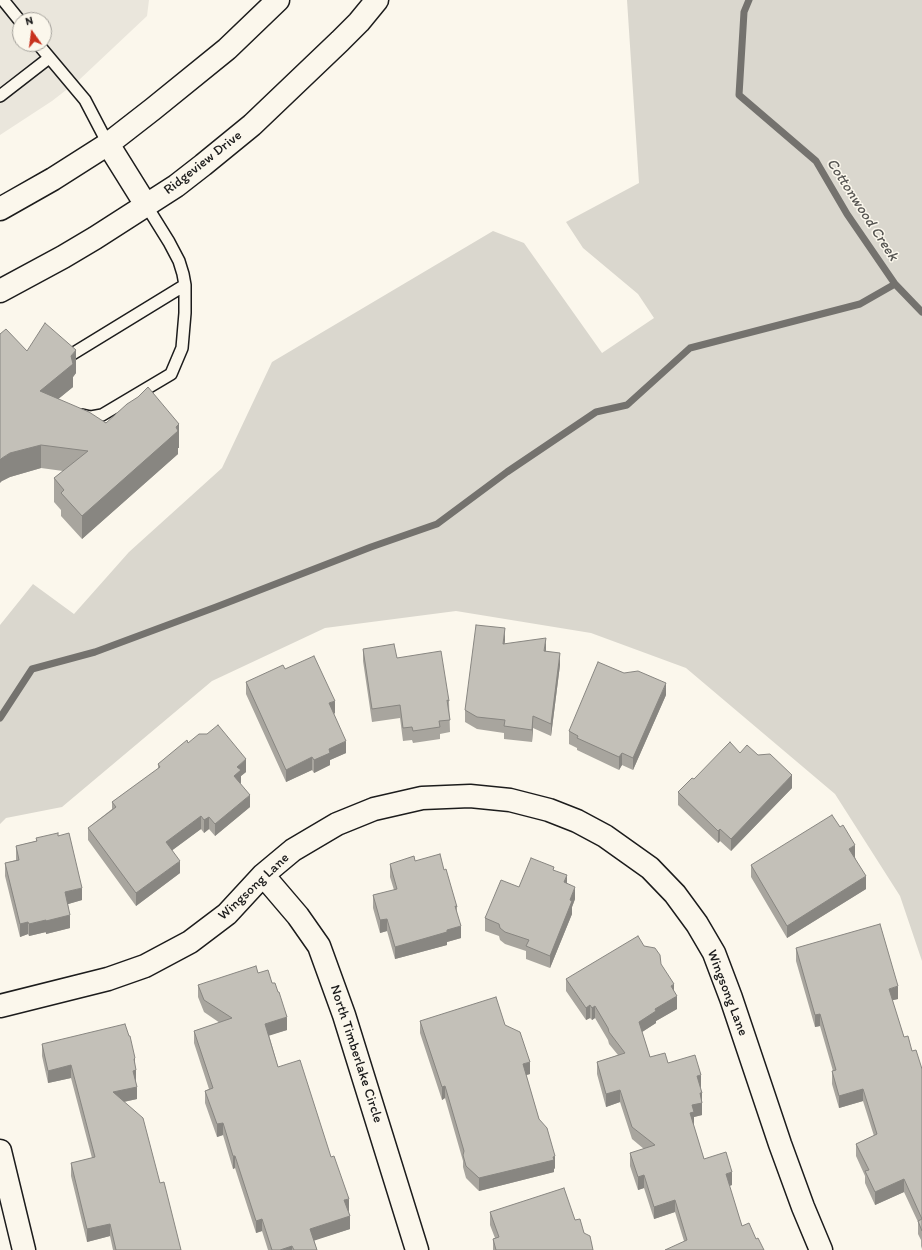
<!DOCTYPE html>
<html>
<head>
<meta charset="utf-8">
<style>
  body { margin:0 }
  #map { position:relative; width:922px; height:1250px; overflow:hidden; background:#fbf7ec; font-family:Itim,sans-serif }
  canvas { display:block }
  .north { position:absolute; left:12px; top:12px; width:40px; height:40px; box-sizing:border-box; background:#fbf7ec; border:1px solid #a29f99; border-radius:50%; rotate:346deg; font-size:11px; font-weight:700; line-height:16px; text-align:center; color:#1c1c1c }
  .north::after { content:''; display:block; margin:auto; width:14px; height:18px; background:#c8321e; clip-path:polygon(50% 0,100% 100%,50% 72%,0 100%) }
</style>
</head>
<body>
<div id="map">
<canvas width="922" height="1250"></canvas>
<div class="north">N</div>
</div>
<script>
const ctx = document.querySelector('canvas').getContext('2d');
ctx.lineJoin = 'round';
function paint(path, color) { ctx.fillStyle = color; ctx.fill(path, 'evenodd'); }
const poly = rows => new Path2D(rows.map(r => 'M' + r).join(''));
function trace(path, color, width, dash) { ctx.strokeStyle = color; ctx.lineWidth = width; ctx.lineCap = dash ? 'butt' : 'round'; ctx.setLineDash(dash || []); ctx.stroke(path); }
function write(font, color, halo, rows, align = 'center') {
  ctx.font = font + ' Itim,sans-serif'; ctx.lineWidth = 3; ctx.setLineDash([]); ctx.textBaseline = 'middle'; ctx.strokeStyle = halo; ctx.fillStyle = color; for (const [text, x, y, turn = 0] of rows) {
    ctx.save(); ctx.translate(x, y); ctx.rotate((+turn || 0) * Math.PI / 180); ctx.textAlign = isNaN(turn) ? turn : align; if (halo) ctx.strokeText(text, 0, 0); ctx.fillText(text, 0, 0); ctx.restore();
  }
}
const built = poly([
  [0,0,149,0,147,16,79,80,52,101,0,135],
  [20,20,44,20,44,44,20,44]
]);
const green = poly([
  [627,0,922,0,922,961,900,896,835,794,686,668,591,633,456,611,325,628,212,681,62,807,6,818,0,824,0,625,33,584,74,614,129,552,222,468,272,362,493,231,524,243,602,353,654,318,638,294,583,248,566,222,639,183]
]);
const stream = poly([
  [749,0,744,12,739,95,816,161,847,214,895,284,922,312],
  [0,718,32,669,95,652,216,607,371,547,437,524,507,472,596,412,627,405,690,348,860,304,895,284]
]);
const service = poly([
  [3,0,20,21],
  [38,44,85,100,108,144],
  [0,96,49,58],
  [69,356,185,285],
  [82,415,91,417,102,415,171,374,182,348,185,313,185,285,183,274,179,261,169,242,146,205]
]);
const minor = poly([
  [263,875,298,916,319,946,344,1015,417,1250],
  [0,1006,108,979,145,966,190,942,227,914,263,875,293,850,337,824,374,809,422,798,470,796,510,800,549,810,577,821,605,836,650,868,675,894,697,924,714,953,731,998,780,1144,803,1207,821,1250],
  [0,1151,24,1250]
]);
const secondary = poly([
  [108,144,146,205],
  [0,209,53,179,108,144,153,109,227,49,278,0],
  [0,291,63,257,95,238,176,186,203,165,252,125,340,41,359,22,377,0]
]);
const wall = poly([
  [27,351,76,373,73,377,73,387,58,399,106,423,179,448,178,448,178,454,82,539,61,516,61,510,54,502,54,478,63,471,41,468,10,477,2,481],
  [505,641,504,644,546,651,560,665,551,736,533,728,532,742,504,739,504,733,477,729,465,722,465,710],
  [363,649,397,658,449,701,450,732,440,734,440,739,413,743,412,740,403,741,400,718,372,722,363,661],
  [285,669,335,713,334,714,346,753,330,760,330,765,314,773,312,770,286,782,246,694,246,682],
  [666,695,633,770,622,765,619,770,577,750,577,748,569,744,569,731],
  [188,743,246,772,241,776,241,783,240,783,250,807,215,836,209,829,204,833,201,829,172,850,180,873,136,906,88,840,88,828,112,809,112,802,158,769,158,764],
  [740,753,792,788,731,851,720,841,718,843,678,805,678,792,694,779],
  [840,827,855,857,866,889,787,938,751,877,751,865],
  [36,838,82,900,68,904,70,928,46,934,46,932,29,936,28,934,20,937,5,876,5,863,16,860,16,846,36,841],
  [415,861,444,870,457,907,457,913,461,938,447,942,447,945,395,959,387,931,380,933,373,908,373,895,394,890,390,877,390,864],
  [554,870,567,883,575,899,572,907,572,914,550,968,526,959,526,951,505,944,500,940,499,936,485,931,485,918,519,887],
  [644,946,674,991,677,1009,656,1021,656,1023,642,1032,650,1057,668,1063,701,1087,700,1088,702,1102,702,1115,694,1117,694,1124,693,1124,704,1159,732,1185,729,1186,742,1226,756,1239,764,1250,684,1241,675,1212,654,1219,644,1188,638,1190,630,1166,630,1153,644,1149,632,1139,620,1102,606,1107,597,1074,597,1062,618,1055,609,1044,608,1040,595,1018,592,1020,590,1018,586,1020,566,991,566,979],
  [796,948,898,999,892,1000,904,1037,922,1069,922,1249,921,1246,921,1240,918,1234,918,1222,904,1192,875,1205,865,1183,865,1176,856,1156,856,1144,874,1136,863,1101,839,1108,832,1084,832,1071,833,1071,820,1026,815,1027,796,961],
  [258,973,287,1030,269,1035,278,1067,349,1211,350,1229,314,1240,317,1250,268,1250,262,1231,256,1233,235,1168,233,1169,223,1135,217,1137,205,1103,205,1091,209,1089,194,1043,194,1031,220,1023,204,1012,198,997,198,985],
  [420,1021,505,1025,530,1074,526,1075,539,1119,555,1168,554,1169,554,1172,479,1191,466,1178,463,1167,463,1161,445,1098,442,1100,420,1033],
  [42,1044,135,1065,137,1099,124,1102,160,1183,181,1250,113,1250,110,1236,87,1242,71,1176,71,1163,92,1158,71,1078,48,1083,42,1056],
  [490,1212,575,1220,584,1233,593,1250,493,1250,493,1239,495,1238,490,1225]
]);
const shadedWall = poly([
  [76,350,76,373,73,377,73,387,40,414,40,391,71,356],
  [179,424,179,448,178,448,178,454,82,539,82,516],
  [41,445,41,468,10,477,2,481,0,483,0,460,2,458,10,453],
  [505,628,505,641,503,657,503,644],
  [546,638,546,650,544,663,544,651],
  [560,653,560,665,551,736,551,724],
  [666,683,666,695,633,770,633,758],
  [335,701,335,713,329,716,329,703],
  [533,716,533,728,532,742,532,730],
  [346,741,346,753,330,760,330,765,314,773,314,760,329,749],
  [622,753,622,765,619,770,619,757],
  [312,757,312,770,286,782,286,770],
  [246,759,246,772,241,776,241,783,234,788,234,776,237,767],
  [792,775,792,788,731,851,731,839],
  [250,795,250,807,215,836,215,824],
  [201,816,201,829,166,855,166,842],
  [209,817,209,829,204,833,204,820],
  [720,829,720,841,718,843,718,831],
  [855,845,855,857,849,861,849,849],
  [180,861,180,873,136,906,136,893],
  [567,875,567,888,564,882],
  [866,876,866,889,787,938,787,926],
  [575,887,575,899,572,907,572,914,550,968,550,956,570,900],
  [82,888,82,900,65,905,65,892],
  [70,915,70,928,46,934,46,921],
  [387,919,387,931,380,933,380,920],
  [46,920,46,932,29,936,29,924],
  [28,922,28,934,20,937,20,924],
  [461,926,461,938,447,942,447,945,395,959,395,947,447,930],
  [674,984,674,997,671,986],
  [898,986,898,999,889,1001,889,989],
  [677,996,677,1009,656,1021,656,1023,639,1034,639,1022,655,1009],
  [590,1005,590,1018,586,1020,586,1008],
  [595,1006,595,1018,592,1020,592,1008],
  [820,1014,820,1026,815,1027,815,1015],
  [287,1017,287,1030,265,1037,265,1024],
  [135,1058,135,1070,136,1070,136,1083,133,1083,134,1059],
  [530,1062,530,1074,523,1076,523,1064],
  [71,1065,71,1078,48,1083,48,1071],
  [701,1075,701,1087,697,1089,697,1076],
  [445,1086,445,1098,442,1100,442,1087],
  [137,1087,137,1099,113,1104,113,1092],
  [863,1089,863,1101,839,1108,839,1096],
  [620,1090,620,1102,606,1107,606,1094],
  [700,1093,702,1093,702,1115,694,1117,694,1124,690,1125,690,1113,692,1105],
  [223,1123,223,1135,217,1137,217,1124],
  [233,1156,235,1156,235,1168,233,1169],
  [555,1156,555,1168,554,1169,554,1172,479,1191,479,1178],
  [732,1172,732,1185,726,1187,726,1174],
  [644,1175,644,1188,638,1190,638,1177],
  [904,1179,904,1192,875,1205,875,1192],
  [349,1199,349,1211,344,1212,344,1200],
  [675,1200,675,1212,654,1219,654,1207],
  [350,1216,350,1229,310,1242,310,1229],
  [262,1219,262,1231,256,1233,256,1221],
  [110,1224,110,1236,87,1242,87,1229],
  [292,1246,292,1250,280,1250]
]);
const building = poly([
  [45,323,76,350,71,356,73,364,40,391,89,412,106,423,127,404,138,397,148,387,179,424,176,427,178,431,82,516,61,493,64,490,54,478,88,451,41,445,10,453,2,458,0,460,0,334,6,329,27,351,45,323],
  [476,625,505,628,503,644,546,638,544,651,560,653,551,724,533,716,532,730,504,726,505,720,477,717,465,710,476,625],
  [394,644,397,658,441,651,449,701,447,700,450,720,439,721,440,727,413,731,412,727,403,728,400,705,372,709,363,649,394,644],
  [314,656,335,701,329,703,346,741,329,749,330,753,314,760,312,757,286,770,246,682,283,665,285,669,314,656],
  [598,662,624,673,638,671,666,683,633,758,622,753,619,757,577,738,578,736,569,731,598,662],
  [218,725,246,759,237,767,241,770,234,776,250,795,215,824,209,817,204,820,201,816,166,842,180,861,136,893,88,828,116,807,112,802,160,767,158,764,187,740,188,743,199,734,207,734,218,725],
  [730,742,740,753,747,745,758,755,770,754,792,775,731,839,720,829,718,831,678,792,692,778,694,779,730,742],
  [832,815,840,827,843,825,855,845,849,849,866,876,787,926,751,865,832,815],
  [58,833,58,836,69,833,82,888,65,892,70,915,46,921,46,920,29,924,28,922,20,924,5,863,19,860,16,846,37,841,36,838,58,833],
  [440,854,444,870,446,869,457,907,455,906,461,926,447,930,447,932,395,947,387,919,380,920,373,895,397,889,390,864,414,856,415,861,440,854],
  [531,858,554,867,553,870,567,875,564,882,575,887,570,900,572,901,550,956,526,946,529,940,505,932,500,928,499,924,485,918,501,880,519,887,531,858],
  [880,924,898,986,889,989,904,1037,908,1036,912,1051,916,1050,922,1069,922,1219,904,1179,875,1192,865,1171,869,1170,856,1144,877,1134,863,1089,839,1096,832,1071,836,1070,820,1014,815,1015,796,948,880,924],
  [638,936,644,946,655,948,660,955,661,964,674,984,671,986,677,996,655,1009,656,1011,639,1022,650,1057,665,1053,668,1063,695,1055,701,1075,697,1076,702,1093,700,1093,702,1103,692,1105,694,1112,690,1113,704,1159,726,1152,732,1172,726,1174,742,1226,749,1223,756,1239,758,1238,764,1250,665,1250,687,1240,675,1200,654,1207,644,1175,638,1177,630,1153,655,1145,632,1127,620,1090,606,1094,597,1062,625,1053,609,1032,608,1028,595,1006,592,1008,590,1005,586,1008,566,979,638,936],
  [256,966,258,973,268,970,272,983,275,983,278,992,279,992,287,1017,265,1024,278,1067,300,1060,331,1157,334,1156,349,1199,344,1200,350,1216,310,1229,317,1250,294,1250,292,1246,280,1250,272,1250,262,1219,256,1221,235,1156,233,1156,223,1123,217,1124,205,1091,213,1088,194,1031,232,1018,204,1000,198,985,256,966],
  [496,997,505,1025,520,1032,530,1062,523,1064,539,1119,547,1128,555,1156,553,1157,554,1160,479,1178,466,1166,463,1155,464,1151,445,1086,442,1087,420,1021,496,997],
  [125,1024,129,1036,130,1036,135,1058,134,1059,136,1070,133,1071,137,1087,113,1092,143,1118,160,1183,164,1182,181,1250,116,1250,110,1224,87,1229,71,1163,95,1157,71,1065,48,1071,42,1044,125,1024],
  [564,1188,575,1220,580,1219,584,1233,590,1236,593,1250,496,1250,493,1239,499,1237,490,1212,564,1188],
  [922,1219,922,1231,918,1221,922,1219]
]);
const streetNames = [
  ["Ridgeview Drive",203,163,-38],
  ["Wingsong Lane",254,887,-43],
  ["Wingsong Lane",727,993,69],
  ["North Timberlake Circle",356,1054,72]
];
const waterNames = [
  ["Cottonwood Creek",862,210,57]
];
paint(built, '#eae6dc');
paint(green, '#dad7ce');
trace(stream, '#74726e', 7);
trace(service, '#1c1c1c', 14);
trace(minor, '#1c1c1c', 25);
trace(secondary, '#1c1c1c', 25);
trace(service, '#fbf7ec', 11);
trace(minor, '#fbf7ec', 22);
trace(secondary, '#fbf7ec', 22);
paint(wall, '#a8a59e');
paint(shadedWall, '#888681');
paint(building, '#c3c0b8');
trace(building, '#888681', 1);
write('14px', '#1c1c1c', '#fbf7ec', streetNames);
write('italic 15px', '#575653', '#fbf7ec', waterNames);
</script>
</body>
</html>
